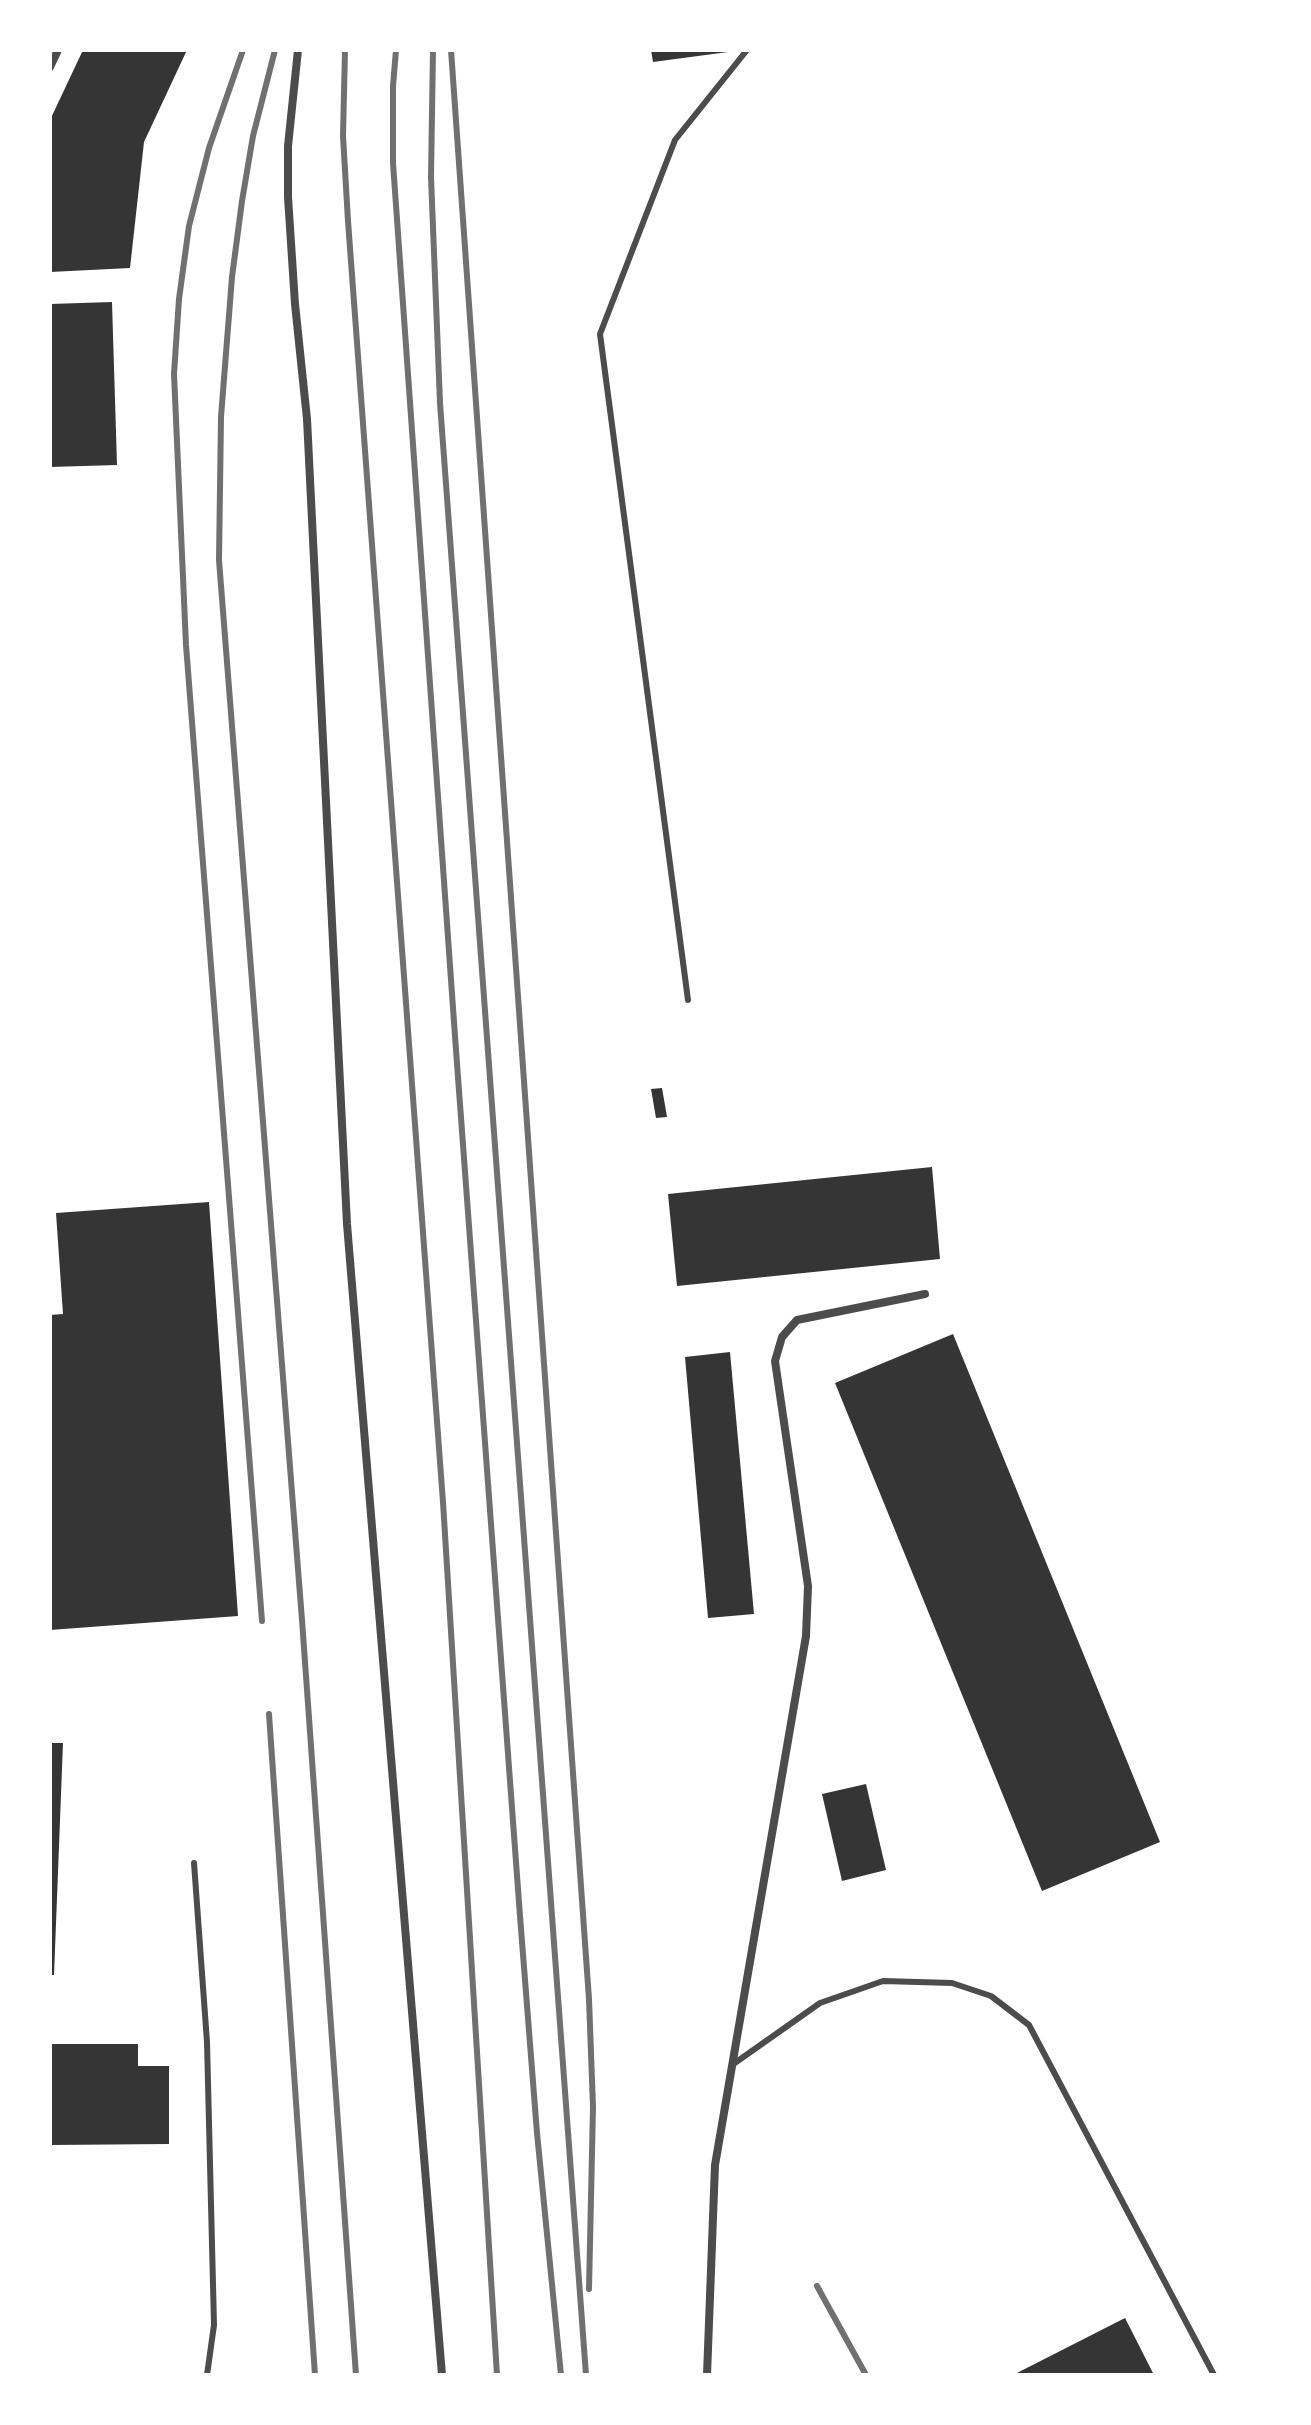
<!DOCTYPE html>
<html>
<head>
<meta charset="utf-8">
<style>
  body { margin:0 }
  #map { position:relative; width:1311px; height:2425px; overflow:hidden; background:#fff; font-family:Overpass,sans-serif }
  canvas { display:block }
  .frame { position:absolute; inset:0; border:52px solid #fff; pointer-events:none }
</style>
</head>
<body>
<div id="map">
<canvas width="1311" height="2425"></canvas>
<div class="frame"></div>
</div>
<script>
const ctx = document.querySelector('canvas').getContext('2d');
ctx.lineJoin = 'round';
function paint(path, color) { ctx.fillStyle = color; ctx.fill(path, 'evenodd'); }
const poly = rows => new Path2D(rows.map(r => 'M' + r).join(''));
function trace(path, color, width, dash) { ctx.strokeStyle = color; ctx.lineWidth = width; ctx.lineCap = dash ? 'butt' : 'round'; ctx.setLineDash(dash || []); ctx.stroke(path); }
const building = poly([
  [83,50,187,50,144,142,130,268,50,272,50,120],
  [651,50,728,50,728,52,653,62],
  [112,302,117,465,50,467,50,304],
  [662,1088,667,1117,656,1118,651,1089],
  [932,1167,940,1259,677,1286,668,1194],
  [209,1202,238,1616,50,1630,50,1315,63,1314,56,1213],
  [953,1334,1160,1842,1042,1891,835,1383],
  [730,1352,754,1614,708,1618,685,1357],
  [50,1743,63,1743,54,1975,50,1975],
  [866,1784,886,1870,842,1881,822,1794],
  [50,2044,138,2044,138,2066,169,2066,169,2144,50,2145],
  [1125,2318,1154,2375,1013,2375]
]);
const service = poly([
  [688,1000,600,334,675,140,747,50],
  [194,1863,207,2042,211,2204,214,2325,207,2375],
  [732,2065,820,2003,883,1981,952,1983,991,1996,1029,2025,1214,2375]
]);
const minor = poly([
  [298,50,288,146,288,197,295,304,307,419,347,1224,442,2375],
  [50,67,58,50],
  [707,2375,715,2165,806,1636,808,1586,775,1361,782,1337,797,1320,925,1294]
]);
const rail = poly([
  [243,50,209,148,189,226,179,299,174,374,186,645,262,1621],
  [275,50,253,136,242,201,232,277,221,417,219,560,302,1620,356,2375],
  [345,50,343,136,348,221,443,1502,497,2375],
  [396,50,393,86,393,163,456,1050,520,1916,537,2133,561,2375],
  [433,50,431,177,440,403,586,2375],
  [451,50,589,1999,593,2107,589,2289],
  [269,1714,315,2375],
  [817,2286,866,2375]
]);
paint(building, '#353535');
trace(service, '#4c4c4c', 6);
trace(minor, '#4c4c4c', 8);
trace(rail, '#707070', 6);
</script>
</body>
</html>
